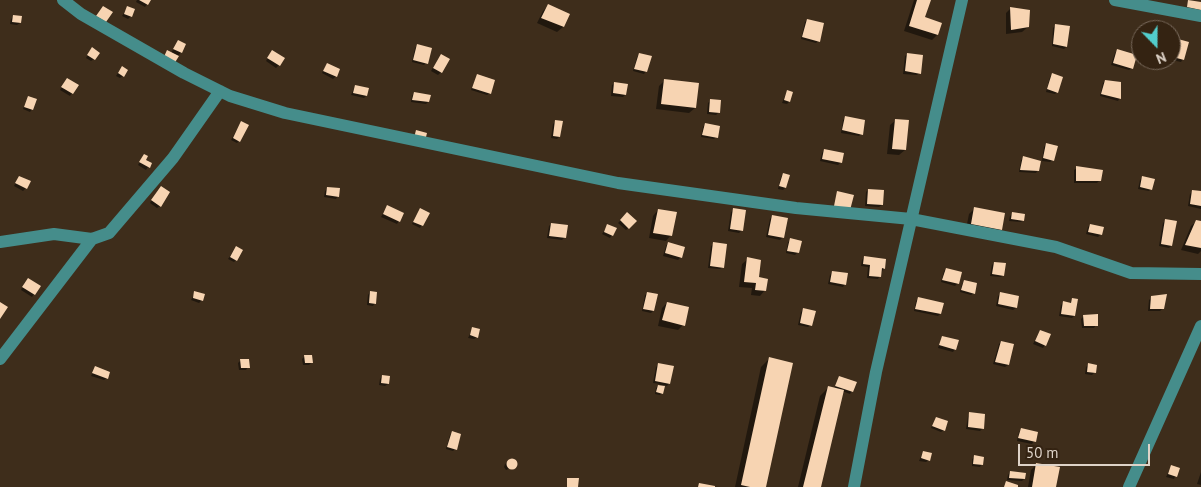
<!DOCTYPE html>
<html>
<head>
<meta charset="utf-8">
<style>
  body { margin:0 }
  #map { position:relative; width:1201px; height:487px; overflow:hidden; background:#3e2d1b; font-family:"PT Sans",sans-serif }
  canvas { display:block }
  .north { position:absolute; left:1131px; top:20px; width:50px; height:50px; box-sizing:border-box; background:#342312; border:1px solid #78695b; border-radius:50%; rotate:158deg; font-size:14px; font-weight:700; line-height:20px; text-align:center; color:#ded3c8 }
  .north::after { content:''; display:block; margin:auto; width:18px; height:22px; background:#52cdcc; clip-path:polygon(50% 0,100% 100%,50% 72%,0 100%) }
  .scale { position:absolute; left:1018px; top:444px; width:132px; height:22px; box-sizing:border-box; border:2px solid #ded3c8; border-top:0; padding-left:6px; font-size:15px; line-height:18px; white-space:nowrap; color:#ded3c8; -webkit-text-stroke:4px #342312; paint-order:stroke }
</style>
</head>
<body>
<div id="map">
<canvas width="1201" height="487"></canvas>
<div class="north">N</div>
<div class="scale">50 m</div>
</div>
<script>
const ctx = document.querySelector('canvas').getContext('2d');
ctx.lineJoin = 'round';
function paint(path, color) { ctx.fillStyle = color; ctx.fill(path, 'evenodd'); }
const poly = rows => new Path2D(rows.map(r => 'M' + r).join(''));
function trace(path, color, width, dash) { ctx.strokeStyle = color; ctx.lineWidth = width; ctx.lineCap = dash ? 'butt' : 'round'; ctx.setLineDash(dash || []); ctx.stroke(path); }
const shadow = poly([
  [137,0,150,0,145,7,136,2],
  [914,0,930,0,924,18,937,35,932,40,904,31],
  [548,6,568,14,563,27,557,32,537,23,543,11],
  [128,7,131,16,128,19,122,16],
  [1011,8,1028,27,1022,32,1006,34,1006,13],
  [14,16,20,23,17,25,10,24,11,19],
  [807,20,818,41,816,43,801,39,805,22],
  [1056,25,1069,27,1066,47,1064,49,1052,46,1053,28],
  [1178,40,1183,59,1181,62,1172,60,1176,42],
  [178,42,181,52,173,63,171,53],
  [418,45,426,63,424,65,412,62,415,48],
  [90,51,94,59,91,61,86,58],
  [1117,51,1132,68,1129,70,1111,65,1115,53],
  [270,54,279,65,276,68,266,61],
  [639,54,646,71,644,74,633,71,637,57],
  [908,54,919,73,917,75,903,74,905,56],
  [441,55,441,72,438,75,431,71],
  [1154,60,1164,60,1163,62,1154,61],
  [327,64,336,76,333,79,322,73],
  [120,70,123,76,120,78,116,76],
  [1052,74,1057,92,1055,94,1046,92,1050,77],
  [477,76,490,93,487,95,471,90],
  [665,80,695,108,689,113,656,109,659,86],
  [1105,81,1120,98,1118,101,1100,96,1103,83],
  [65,82,77,86,70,96,60,90],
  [615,83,625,95,623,97,611,96,612,85],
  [355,86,366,96,364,98,351,95],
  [787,91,789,102,787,104,782,103],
  [414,93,428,102,426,104,411,102,412,96],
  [28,98,32,109,30,112,23,109],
  [711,100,719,112,716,115,707,114,708,103],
  [845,118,861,134,859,136,841,133,843,120],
  [896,120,905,150,899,155,887,154,890,125],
  [556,121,559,137,557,139,551,138,553,124],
  [241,123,239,141,237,143,231,140],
  [705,124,716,137,714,139,701,137,703,127],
  [1046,144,1053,160,1050,162,1042,161,1044,147],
  [824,150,841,162,838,165,820,161,822,153],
  [142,158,150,164,146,170,138,165],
  [1024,158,1038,170,1036,173,1019,172,1021,160],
  [1077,168,1099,181,1097,183,1074,183,1074,170],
  [783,174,785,188,783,190,778,189,781,177],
  [1143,177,1151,189,1149,191,1138,189,1140,180],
  [17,180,26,188,23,191,14,186],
  [328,188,338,196,336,199,324,197,325,191],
  [158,190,160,206,157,208,150,203],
  [868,190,882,205,879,207,865,206,866,192],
  [1193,191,1201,192,1201,209,1188,206,1190,194],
  [387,207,403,214,397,224,381,217],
  [974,209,1001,229,995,235,966,229,969,214],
  [420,210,428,213,420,228,412,224],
  [658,210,671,235,666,241,649,238,653,216],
  [734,210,741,231,739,233,728,231,731,212],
  [1013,213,1023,220,1021,222,1009,221,1010,216],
  [627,214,635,221,626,230,618,223],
  [772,216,783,237,780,240,766,237,770,219],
  [1165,221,1171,246,1169,248,1159,246,1163,223],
  [1197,221,1201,223,1201,251,1198,254,1181,250,1191,226],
  [551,224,564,238,562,240,547,238,549,226],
  [1090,225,1101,234,1098,237,1086,234,1088,227],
  [608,226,612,235,610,238,602,234],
  [791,240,798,252,795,255,786,253,788,242],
  [668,243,681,257,678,260,663,256,666,246],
  [714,244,723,267,720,269,708,268,711,246],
  [236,248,236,260,234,262,228,259],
  [864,257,884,268,878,279,867,278,868,267,861,266,862,260],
  [748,259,765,290,760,296,751,295,752,288,739,287,742,264],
  [994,263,1003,275,1001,277,990,276,992,265],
  [946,269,961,273,957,284,955,286,941,282,944,271],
  [832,272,845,284,843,287,828,284,830,275],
  [25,282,39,287,32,297,21,290],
  [964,282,974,293,971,295,960,292,962,284],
  [370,292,375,303,373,306,367,305,368,295],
  [195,293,202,300,199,303,191,300],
  [648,293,653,311,651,313,642,311,645,295],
  [1000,294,1016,308,1013,310,996,306,998,296],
  [1152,297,1163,308,1160,311,1148,311,1149,300],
  [918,299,940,314,938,316,914,311,916,301],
  [1072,299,1074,316,1072,318,1059,316,1061,305,1063,303,1070,304],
  [667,303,683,325,678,330,658,326,662,308],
  [804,309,811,325,808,327,798,325,801,312],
  [1084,316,1096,325,1094,328,1082,328,1081,319],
  [473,328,477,337,474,339,468,338],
  [1040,331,1045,345,1043,348,1033,344],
  [942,337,955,349,953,352,938,348],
  [1001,342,1013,345,1008,365,1005,367,993,364,999,344],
  [305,356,312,362,309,365,303,365,302,359],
  [769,359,765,487,735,487,761,367],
  [241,360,248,367,246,370,239,370,238,363],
  [659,364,669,383,667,386,664,385,662,393,660,395,655,394,656,388,660,384,653,383,656,367],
  [1089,364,1094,373,1092,375,1085,374,1086,367],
  [96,367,107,378,104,380,91,376],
  [382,376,388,384,385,386,379,385,380,379],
  [840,377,852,391,850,394,842,391,819,487,798,487,820,396,828,388,834,389],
  [970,414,982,429,980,431,966,429,968,416],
  [936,418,944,430,941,432,931,428],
  [1021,430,1034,441,1032,444,1017,441,1019,432],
  [452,433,455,449,453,451,446,449,450,435],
  [923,452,929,460,926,462,919,461],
  [975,457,982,464,980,467,972,466,972,459],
  [512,459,515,460,515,466,506,470,504,467,505,464],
  [1037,464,1055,487,1028,487,1031,470],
  [1171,467,1178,469,1174,479,1166,477],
  [1010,472,1024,479,1022,481,1007,480,1008,475],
  [1201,472,1201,485,1197,484]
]);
const building = poly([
  [139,0,151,0,148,5],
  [917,0,931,0,925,17,942,23,938,35,909,26],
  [1188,0,1201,2,1201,10,1187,7],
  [548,4,570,14,564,27,541,18],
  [103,6,113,12,106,22,96,16],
  [127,6,135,9,132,17,124,14],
  [1010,7,1030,10,1029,27,1011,30],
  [13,15,22,16,21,23,12,22],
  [807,19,824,23,820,42,802,37],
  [1055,24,1070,26,1067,47,1053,44],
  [1178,39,1189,42,1184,60,1173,57],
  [178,40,186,44,182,53,173,49],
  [417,44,432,48,428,64,413,60],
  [92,47,100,53,95,60,87,55],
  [1117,49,1137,55,1133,69,1113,63],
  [167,50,179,56,174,64,163,59],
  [272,50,285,58,280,66,267,58],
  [639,53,652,56,647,72,634,69],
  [907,53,923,55,921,74,905,71],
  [441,54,450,59,442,73,433,68],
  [327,63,340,69,337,77,323,71],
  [122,66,128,70,124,77,118,73],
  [1052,73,1063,77,1058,93,1047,89],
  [477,74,495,80,491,94,472,88],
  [67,78,79,85,73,94,61,87],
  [664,79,699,83,696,108,661,104],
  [1105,80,1121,82,1121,99,1101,94],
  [614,82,628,84,626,95,613,93],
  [355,85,369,88,367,96,353,93],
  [787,90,793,92,790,102,784,100],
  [414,92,431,95,429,102,412,100],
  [28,96,37,99,33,110,24,107],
  [710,99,721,100,720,113,709,112],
  [845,116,865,120,863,135,842,130],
  [895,119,909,120,906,150,892,149],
  [555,120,563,121,560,137,553,136],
  [241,121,249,125,240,142,233,138],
  [705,123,720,126,718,138,702,135],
  [416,130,427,133,425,141,414,138],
  [1046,143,1058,146,1054,161,1043,158],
  [824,149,844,153,842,163,822,159],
  [144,154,148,156,146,160,152,163,150,168,139,162],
  [1023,156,1041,161,1039,171,1020,170],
  [1076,166,1103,170,1101,181,1076,181],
  [783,173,790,175,786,188,779,186],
  [19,176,31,181,27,189,15,183],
  [1142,176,1155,179,1152,190,1140,187],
  [161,186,170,192,161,207,151,200],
  [327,187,340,188,339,197,326,195],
  [868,189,884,190,883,205,867,204],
  [1192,190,1201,191,1201,206,1190,204],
  [837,191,854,195,849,214,833,211],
  [387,205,404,213,400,222,383,214],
  [974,207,1005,213,1002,230,971,224],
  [420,208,430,213,423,226,413,222],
  [733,208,746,210,743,231,730,229],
  [658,209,677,212,672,236,653,233],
  [627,212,637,221,629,229,620,220],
  [1012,212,1025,214,1024,221,1011,219],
  [772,215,788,218,784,238,768,235],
  [1165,219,1177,221,1172,246,1161,244],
  [1196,220,1201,221,1201,248,1185,245],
  [551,223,568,225,566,238,549,236],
  [607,224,617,228,613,236,604,232],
  [1090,224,1104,227,1102,235,1088,232],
  [790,238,802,241,799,253,787,251],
  [668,242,685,247,682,258,665,253],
  [713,242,727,244,724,268,710,266],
  [236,246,243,250,237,261,230,257],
  [864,256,886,259,885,269,882,268,881,277,869,276,870,265,863,264],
  [747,257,761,260,759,277,768,279,766,291,755,290,756,283,744,282],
  [994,262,1006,263,1004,276,992,274],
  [946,268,962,272,959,284,942,280],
  [832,271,848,273,846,285,830,282],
  [28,278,41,286,35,295,22,287],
  [964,280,977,283,975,294,961,290],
  [194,291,205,294,203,301,193,298],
  [370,291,377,292,376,304,369,303],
  [647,292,658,294,654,311,643,309],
  [1000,292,1019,296,1017,308,998,304],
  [1167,294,1164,309,1150,309,1151,296],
  [918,297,944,303,941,314,915,309],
  [1072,298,1078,299,1075,316,1061,314,1063,301,1071,303],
  [0,302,8,307,0,319],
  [667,302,689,307,685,326,662,320],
  [803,308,816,311,812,326,800,323],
  [1098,314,1098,326,1084,326,1083,315],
  [472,327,480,329,478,338,470,335],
  [1040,330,1051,334,1046,346,1035,341],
  [942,336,959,340,956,350,939,345],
  [1001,341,1014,344,1009,365,995,362],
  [304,355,312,355,313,363,305,363],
  [769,357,793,363,766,487,750,487,741,485],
  [240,359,249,359,250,368,241,368],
  [658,363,674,366,670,384,655,381],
  [1088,363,1097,365,1096,373,1087,372],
  [95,366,110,372,108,379,92,373],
  [382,375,390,376,389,384,381,383],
  [839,376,857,382,853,392,835,386],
  [658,385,665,386,663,394,656,392],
  [828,386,844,390,821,487,803,487],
  [969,412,985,414,984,429,968,427],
  [936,417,948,421,945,431,932,426],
  [1021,428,1038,432,1036,442,1018,438],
  [452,431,461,434,457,450,447,447],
  [923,451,932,453,930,461,921,458],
  [974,455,984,457,983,465,973,464],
  '506.5 464a5.5 5.5 0 1 1 11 0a5.5 5.5 0 1 1-11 0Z',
  [1036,463,1060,467,1056,487,1032,487],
  [1171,465,1180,468,1177,477,1168,474],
  [1010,471,1026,473,1025,479,1009,478],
  [567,478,579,478,578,487,567,487],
  [1006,481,1018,485,1018,487,1004,487],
  [699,483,715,486,715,487,698,487]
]);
const minor = poly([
  [63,0,81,14,184,73,230,96,285,113,618,183,796,208,911,219,1056,247,1131,273,1201,274],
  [1115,0,1201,16],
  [0,242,54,234,92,239],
  [0,359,92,239,109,233,173,158,220,91],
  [854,487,876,372,962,0],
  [1129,487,1201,326]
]);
paint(shadow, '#0007');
paint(building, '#f7d4b2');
trace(minor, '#458d8b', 12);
</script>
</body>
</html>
